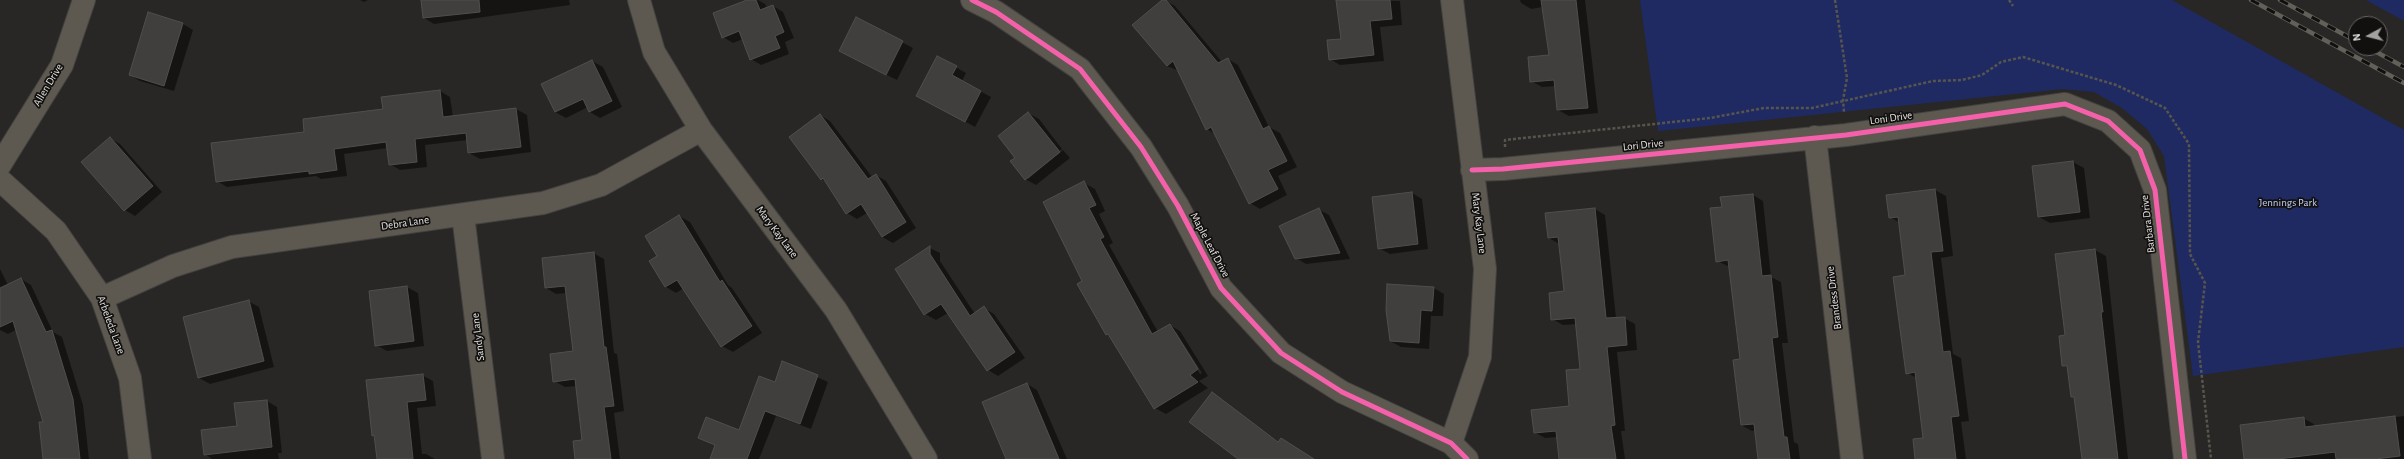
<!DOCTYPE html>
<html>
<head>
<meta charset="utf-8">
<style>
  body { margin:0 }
  #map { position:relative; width:2404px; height:459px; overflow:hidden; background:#282725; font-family:"Alegreya Sans",sans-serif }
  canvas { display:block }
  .north { position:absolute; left:2348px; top:16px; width:40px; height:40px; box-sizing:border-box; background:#11100f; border:1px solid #666563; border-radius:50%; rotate:263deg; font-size:11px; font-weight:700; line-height:16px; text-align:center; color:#e6e5e2 }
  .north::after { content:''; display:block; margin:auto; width:14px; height:18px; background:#a4a2a0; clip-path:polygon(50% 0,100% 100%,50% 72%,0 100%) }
</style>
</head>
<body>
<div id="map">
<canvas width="2404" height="459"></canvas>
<div class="north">N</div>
</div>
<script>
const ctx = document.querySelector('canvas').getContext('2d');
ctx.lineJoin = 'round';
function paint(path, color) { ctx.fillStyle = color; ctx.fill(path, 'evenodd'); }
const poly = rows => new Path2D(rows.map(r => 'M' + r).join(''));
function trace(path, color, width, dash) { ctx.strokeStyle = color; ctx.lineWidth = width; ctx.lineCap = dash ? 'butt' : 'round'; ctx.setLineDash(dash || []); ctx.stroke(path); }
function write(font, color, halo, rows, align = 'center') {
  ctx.font = font + ' "Alegreya Sans",sans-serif'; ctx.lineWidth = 3.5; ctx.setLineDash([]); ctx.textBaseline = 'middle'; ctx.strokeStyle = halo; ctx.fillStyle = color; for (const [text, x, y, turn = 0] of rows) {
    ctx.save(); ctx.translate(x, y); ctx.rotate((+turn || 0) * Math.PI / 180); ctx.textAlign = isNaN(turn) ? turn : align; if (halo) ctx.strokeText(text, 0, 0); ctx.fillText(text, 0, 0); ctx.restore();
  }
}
const green = poly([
  [1640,0,2172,0,2404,130,2404,347,2193,376,2164,156,2147,129,2122,108,2094,92,2063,89,1658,131],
  [2366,0,2404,0,2404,21]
]);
const shadow = poly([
  [360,0,368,0,364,2],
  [422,0,569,0,570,5,434,24,424,18],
  [749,0,758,0,765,4,767,8,773,6,783,12,794,38,785,42,789,54,761,65,751,59,743,39,733,43,723,37],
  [1164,0,1175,6,1222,62,1228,59,1238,65,1269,127,1280,133,1297,167,1278,176,1287,195,1260,209,1250,203,1215,134,1207,129,1179,71,1167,66],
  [1347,0,1400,1,1402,25,1380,27,1384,61,1340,65,1330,59,1342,40],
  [1520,0,1585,0,1598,113,1569,116,1558,110,1556,86,1542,87,1531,81,1550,56,1543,7,1531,9,1521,3],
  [149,13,183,24,193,30,174,91,140,81,130,75],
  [856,18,913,48,897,80,850,57],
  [938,57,966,73,962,81,991,97,975,127,928,101],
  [592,61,603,67,622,107,600,118,590,112,588,107,566,118,555,112],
  [440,91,450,97,453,117,516,109,527,115,531,152,480,159,469,153,468,140,425,145,427,167,400,170,390,164,388,148,344,154,347,176,321,179,316,176,227,187,217,181,305,133],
  [1028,113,1039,119,1062,149,1028,177,1028,179,1063,150,1070,158,1036,185,1025,179,1016,158],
  [820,115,830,121,872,177,876,175,886,181,916,228,893,243,882,237,867,213,857,219,847,213,827,182,822,179],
  [110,138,120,144,162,192,135,216,125,210],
  [2073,162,2084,168,2090,218,2050,223,2039,217],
  [1084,183,1095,189,1105,211,1099,214,1113,243,1109,245,1158,332,1170,325,1180,331,1208,376,1199,381,1208,388,1166,414,1155,408,1111,337,1107,335,1079,284,1083,282],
  [1174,332,1176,332,1202,373,1200,374],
  [1935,190,1946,196,1953,256,1941,258,1953,354,1961,358,1969,421,1961,422,1966,459,1916,459,1924,439,1917,378,1907,373,1906,276,1900,223,1890,217],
  [1412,193,1422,199,1428,249,1390,254,1379,248],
  [1753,195,1763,201,1771,277,1781,282,1788,343,1782,343,1794,442,1798,444,1800,459,1759,459,1756,430,1752,431,1741,425,1741,360,1730,267,1717,261,1723,207],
  [1318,209,1329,215,1350,259,1306,264,1296,258],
  [1595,209,1605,215,1616,318,1624,318,1635,324,1637,350,1617,352,1625,431,1621,431,1625,459,1560,459,1557,437,1545,438,1534,432,1570,407,1581,370,1577,324,1563,325,1552,319,1565,292,1559,244,1549,238],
  [679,216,690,222,728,285,732,288,762,333,733,352,722,346,684,288,676,293,666,287,651,261,659,256],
  [930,248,940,253,940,261,975,314,984,308,994,314,1025,358,998,376,988,370,948,313,936,320,925,314,896,269],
  [2095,250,2106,256,2128,459,2083,459,2076,399,2072,397,2068,368,2063,366,2066,336,2056,254],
  [593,253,604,259,614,353,617,354,624,411,614,413,620,459,576,459,583,440,576,386,565,387,554,381,574,352,566,293,556,294,546,288],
  [0,269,8,285,21,279,31,285,53,332,62,337,83,405,89,459,44,459,44,423,16,330,8,334,0,330],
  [407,287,418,293,424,346,387,351,376,345,370,292],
  [1434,288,1444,294,1443,316,1431,316,1429,349,1401,347,1390,341],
  [248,301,259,307,274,367,210,384,199,378],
  [783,362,828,382,811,429,776,416,759,459,711,459,716,446,700,438,739,431,775,384],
  [422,375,433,381,436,406,417,408,422,454,426,454,435,459,377,459,367,381],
  [1027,384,1037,390,1067,459,1007,459],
  [1212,393,1279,442,1313,459,1240,459],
  [267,401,277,407,282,453,278,453,279,459,212,459,205,454],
  [2404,416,2404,459,2245,459,2303,418,2314,424,2314,427]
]);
const building = poly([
  [421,0,479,0,480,12,423,18,421,0],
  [747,0,756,0,760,10,773,5,784,32,775,36,780,48,750,60,739,31,722,38,713,13,747,0],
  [1162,0,1166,0,1218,63,1228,58,1263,129,1269,126,1287,161,1268,170,1278,189,1249,204,1211,127,1206,130,1173,61,1167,66,1132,25,1162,0],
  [1336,0,1390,0,1392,19,1370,21,1374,55,1329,60,1327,40,1341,39,1336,0],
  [1541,0,1576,0,1588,108,1557,110,1554,80,1530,82,1528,57,1549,55,1541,0],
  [148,12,183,23,164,86,129,75,148,12],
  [856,17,903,41,886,75,839,51,856,17],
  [937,56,957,66,952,75,981,91,965,122,916,96,937,56],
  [592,60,612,101,589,112,583,99,555,112,541,84,592,60],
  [440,90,443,117,516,108,521,147,468,153,466,133,415,139,417,162,389,165,386,142,334,149,337,170,309,174,309,171,216,182,211,143,304,132,303,119,383,109,381,97,440,90],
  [1028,112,1060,152,1025,180,1010,161,1015,158,998,136,1028,112],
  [820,114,868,179,876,174,906,222,882,237,861,204,846,214,823,178,821,180,789,137,820,114],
  [110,137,153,186,124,211,81,162,110,137],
  [2073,161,2080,212,2038,217,2032,166,2073,161],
  [1084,181,1096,205,1089,208,1104,237,1100,239,1152,334,1170,324,1198,369,1190,375,1198,382,1154,409,1108,334,1106,335,1077,284,1082,281,1043,202,1084,181],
  [1935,189,1943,251,1931,252,1943,352,1950,351,1959,416,1951,417,1956,459,1915,459,1913,439,1923,438,1915,372,1906,374,1893,277,1905,275,1898,217,1889,218,1886,195,1935,189],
  [1412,192,1418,244,1378,249,1372,197,1412,192],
  [1753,194,1762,276,1771,275,1778,337,1772,338,1784,437,1787,437,1790,459,1758,459,1754,424,1741,425,1733,360,1740,359,1728,260,1716,262,1710,208,1722,207,1720,197,1753,194],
  [1319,208,1340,253,1295,259,1279,226,1319,208],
  [1595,208,1606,318,1625,317,1627,345,1607,347,1615,425,1611,426,1616,459,1559,459,1556,431,1534,433,1531,410,1569,406,1566,370,1580,369,1575,318,1551,320,1549,293,1564,291,1558,237,1548,238,1545,213,1595,208],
  [679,215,720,282,722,280,752,326,721,347,677,280,665,287,649,261,657,256,645,236,679,215],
  [930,246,930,254,970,316,984,306,1015,352,987,371,941,304,924,315,895,269,930,246],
  [2095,249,2103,312,2101,312,2118,459,2082,459,2074,397,2071,397,2067,366,2062,366,2059,336,2065,335,2055,254,2095,249],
  [594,252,604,347,606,347,614,406,604,407,611,459,575,459,573,441,582,440,575,379,553,382,550,354,573,351,565,286,545,288,542,258,594,252],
  [21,278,46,332,52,330,73,399,80,459,43,459,39,422,43,422,13,321,0,327,0,288,21,278],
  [1387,284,1434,287,1432,311,1421,310,1419,343,1390,341,1386,310,1387,284],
  [407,286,414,341,375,346,369,291,407,286],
  [249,300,264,361,198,378,183,317,249,300],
  [782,361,818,375,800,424,765,411,747,459,710,459,715,445,698,438,706,417,739,430,759,376,775,382,782,361],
  [423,374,426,400,407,402,413,459,377,459,374,435,372,436,366,380,423,374],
  [1027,383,1059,459,1006,459,982,402,1027,383],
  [1212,392,1278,442,1281,438,1314,459,1238,459,1189,422,1212,392],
  [267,400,272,447,204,455,201,430,237,426,234,403,267,400],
  [2395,416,2400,456,2376,459,2336,459,2335,452,2278,459,2244,459,2240,425,2304,417,2305,427,2395,416]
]);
const path = poly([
  [1835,0,1847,78,1843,100,1844,112],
  [2009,0,2013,6],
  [1505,147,1505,140,1710,118,1764,108,1812,108,1933,81,1962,80,1982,75,2001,62,2023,57,2116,85,2165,108,2189,144,2190,254,2205,283,2198,342,2211,459]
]);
const street = poly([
  [639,0,654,52,701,130,836,310,926,459],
  [972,0,996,12,1080,69,1141,147,1178,206,1221,288,1281,353,1342,392,1451,443,1467,459],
  [1815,137,1852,459],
  [0,165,62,65,84,0],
  [1472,170,1503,169,1846,135,2065,104,2108,121,2140,150,2155,190,2185,459],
  [0,180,56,231,102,298,130,378,140,459],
  [463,215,493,459],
  [102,298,173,266,232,247,543,203,601,185,701,130],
  [1451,443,1480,357,1485,269,1452,0]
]);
const rail = poly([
  [2251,0,2404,83],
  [2280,0,2356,41],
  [2369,48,2404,67]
]);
const cycleway = poly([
  [972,0,996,12,1080,69,1141,147,1178,206,1221,288,1281,353,1342,392,1451,443,1467,459],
  [1472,170,1503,169,1846,135,2065,104,2108,121,2140,150,2155,190,2185,459]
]);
const streetNames = [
  ["Allen Drive",48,85,-59],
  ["Loni Drive",1891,118,-8],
  ["Lori Drive",1643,145,-6],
  ["Debra Lane",405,223,-8],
  ["Mary Kay Lane",1479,223,83],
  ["Barbara Drive",2148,224,-97],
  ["Mary Kay Lane",777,232,53],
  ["Maple Leaf Drive",1210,245,62],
  ["Brandess Drive",1834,298,-97],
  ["Arbeleda Lane",111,325,70],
  ["Sandy Lane",478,337,-97]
];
const parkNames = [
  ["Jennings Park",2288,203]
];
paint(green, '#1f2a62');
paint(shadow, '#0007');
paint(building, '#403f3d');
trace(building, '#504f4d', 1);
trace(street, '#424240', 24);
trace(path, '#57554e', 2.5, [3, 2]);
trace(street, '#5d5950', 22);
trace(rail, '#63605a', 4.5);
trace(rail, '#11100f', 3, [9]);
trace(cycleway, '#f560ab', 5);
write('11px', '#e6e5e2', '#11100f', streetNames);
write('11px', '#c2d0f9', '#11100f', parkNames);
</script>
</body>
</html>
